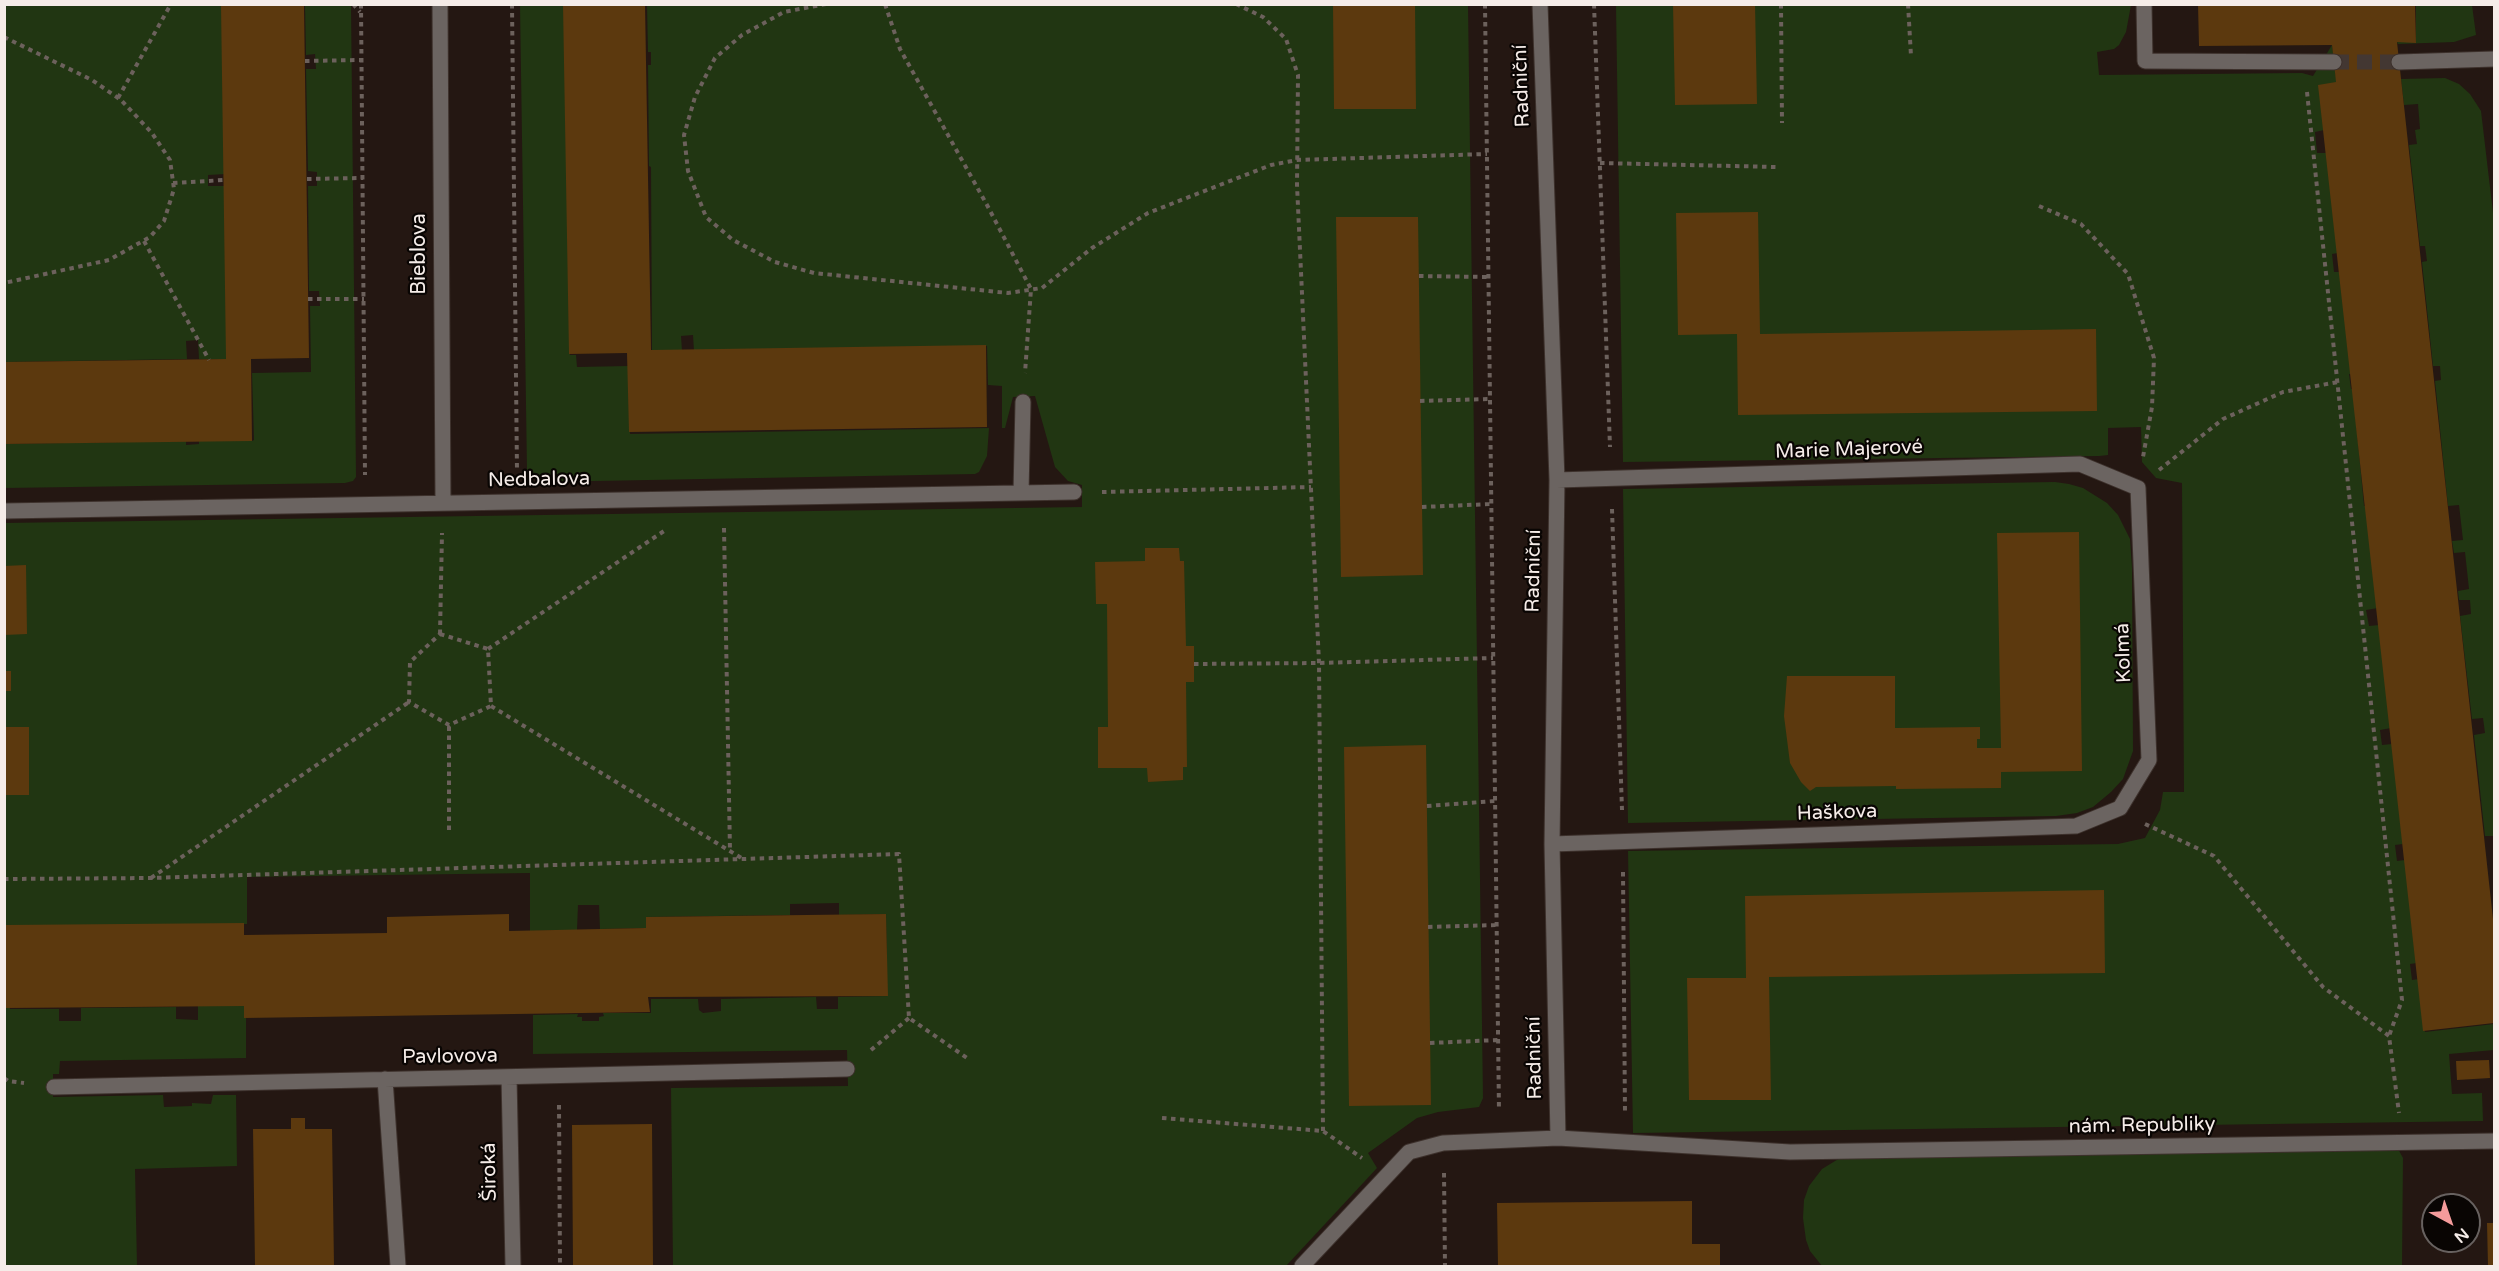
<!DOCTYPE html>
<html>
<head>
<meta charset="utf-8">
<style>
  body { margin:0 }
  #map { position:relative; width:2499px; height:1271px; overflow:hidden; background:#241712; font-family:"Varela Round",sans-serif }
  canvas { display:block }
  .frame { position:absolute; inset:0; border:6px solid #f5ece8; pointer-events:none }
  .north { position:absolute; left:2421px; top:1193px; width:60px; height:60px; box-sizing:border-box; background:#090503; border:2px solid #67615f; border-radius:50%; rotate:140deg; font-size:16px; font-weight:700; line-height:24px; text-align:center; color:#f5ece8 }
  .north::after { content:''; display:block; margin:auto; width:21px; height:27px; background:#f59b9b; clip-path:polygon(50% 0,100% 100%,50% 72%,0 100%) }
</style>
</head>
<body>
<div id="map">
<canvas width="2499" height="1271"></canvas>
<div class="frame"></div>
<div class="north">N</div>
</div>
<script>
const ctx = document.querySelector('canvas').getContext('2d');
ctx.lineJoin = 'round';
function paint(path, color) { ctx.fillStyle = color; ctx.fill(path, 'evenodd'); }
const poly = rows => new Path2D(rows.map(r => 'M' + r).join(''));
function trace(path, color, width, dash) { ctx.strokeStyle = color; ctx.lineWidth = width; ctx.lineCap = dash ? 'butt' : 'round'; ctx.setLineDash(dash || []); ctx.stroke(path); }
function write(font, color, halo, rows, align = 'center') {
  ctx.font = font + ' "Varela Round",sans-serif'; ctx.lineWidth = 4.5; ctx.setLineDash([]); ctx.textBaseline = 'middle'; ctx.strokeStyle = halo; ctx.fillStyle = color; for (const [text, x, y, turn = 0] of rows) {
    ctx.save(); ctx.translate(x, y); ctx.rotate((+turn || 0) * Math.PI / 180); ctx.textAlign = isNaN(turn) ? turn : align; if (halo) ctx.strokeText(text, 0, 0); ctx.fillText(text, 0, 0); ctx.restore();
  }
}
const green = poly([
  [4,5,223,5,226,174,208,175,208,186,226,186,226,359,199,359,198,340,186,341,187,359,5,362],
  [305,5,351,5,356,477,353,481,345,483,5,488,4,444,186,441,186,445,199,444,199,441,252,441,254,440,252,373,311,372,310,306,320,306,319,291,309,291,308,186,317,186,317,172,308,171,306,69,316,69,315,54,306,55],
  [520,5,564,5,570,355,576,355,577,367,629,366,630,434,989,428,987,456,979,472,975,474,540,482,530,476,527,471],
  [647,5,1468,5,1483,1098,1479,1107,1438,1112,1417,1118,1368,1153,1377,1168,1286,1266,673,1266,671,1088,848,1086,847,1050,533,1054,533,1015,578,1014,577,1017,582,1017,582,1021,599,1021,599,1017,604,1016,603,1013,651,1013,651,999,698,999,699,1010,703,1013,721,1011,721,999,816,997,817,1009,838,1009,838,997,887,996,886,914,839,915,839,903,790,904,790,915,646,917,646,928,600,929,599,905,578,905,577,930,530,931,530,873,247,877,247,924,8,927,9,989,5,989,4,523,1082,507,1082,485,1068,481,1055,467,1035,396,1013,397,1005,428,1002,428,1002,386,988,385,987,346,694,351,693,335,681,336,682,351,652,352,651,167,649,166,648,65,651,65,651,52,648,52],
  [1616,5,2131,5,2126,32,2119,45,2114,49,2097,52,2099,75,2302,73,2313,76,2332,45,2337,84,2324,130,2315,132,2317,153,2327,153,2338,253,2332,254,2334,272,2340,272,2351,374,2349,374,2351,389,2353,389,2364,506,2366,506,2378,608,2366,610,2369,626,2379,625,2391,728,2380,730,2382,745,2392,744,2403,844,2395,845,2397,861,2405,860,2417,963,2410,964,2412,980,2419,979,2425,1032,2494,1024,2494,1050,2449,1054,2452,1094,2482,1093,2483,1121,1633,1133,1628,851,2118,844,2145,838,2160,810,2163,792,2184,792,2182,483,2156,478,2142,462,2141,427,2108,428,2108,455,2099,456,1623,462],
  [2416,5,2472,5,2476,35,2454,42,2398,44,2397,42,2416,42],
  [2445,78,2459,84,2470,94,2481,111,2494,221,2494,836,2485,836,2474,735,2485,733,2483,718,2472,719,2460,616,2471,614,2470,600,2459,600,2458,591,2469,589,2465,552,2454,553,2452,541,2463,540,2459,505,2448,506,2435,381,2441,380,2440,366,2433,366,2422,262,2427,261,2425,246,2420,246,2409,145,2417,144,2415,130,2420,129,2418,104,2404,105,2401,79],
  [2055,482,2069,484,2083,488,2107,503,2118,515,2130,539,2132,568,2133,751,2123,779,2111,792,2093,807,2077,813,2056,816,1628,823,1623,489],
  [9,1001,10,1009,59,1009,59,1021,81,1021,81,1008,176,1007,176,1019,198,1020,198,1006,246,1006,246,1058,60,1061,59,1074,53,1074,53,1097,163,1095,164,1107,192,1106,192,1103,211,1104,213,1095,236,1095,237,1166,135,1169,137,1266,5,1266,5,1002],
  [2398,1149,2403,1158,2402,1266,1822,1266,1810,1251,1806,1240,1803,1218,1804,1200,1809,1186,1822,1169,1840,1158]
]);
const building = poly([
  [563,4,645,4,651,350,986,345,987,427,629,432,627,353,569,354],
  [1333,4,1415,4,1416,109,1334,109],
  [1673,4,1755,4,1757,104,1675,105],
  [2198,4,2415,4,2416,43,2397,42,2494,928,2494,1023,2423,1031,2318,85,2336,82,2332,45,2199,46],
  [221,5,304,5,309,358,251,359,252,441,4,444,4,362,226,359],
  [1758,212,1760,334,2096,329,2097,411,1738,415,1737,334,1678,335,1676,213],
  [1336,217,1418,217,1423,575,1341,577],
  [2079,532,2082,771,2001,772,2001,788,1896,789,1896,786,1816,787,1810,791,1801,782,1790,763,1784,716,1787,676,1895,676,1895,728,1980,727,1980,739,1977,739,1977,748,2001,748,1997,533],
  [1145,548,1179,548,1180,561,1184,561,1186,646,1194,646,1194,682,1186,682,1187,767,1183,767,1183,780,1148,782,1147,768,1098,768,1098,727,1108,727,1107,604,1096,604,1095,562,1145,561],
  [26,565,27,634,4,635,4,566],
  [4,671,11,671,11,691,4,691],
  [4,727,29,727,29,795,4,795],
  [1426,745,1431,1105,1349,1106,1344,747],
  [2104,890,2105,973,1769,977,1771,1100,1689,1100,1687,978,1746,978,1745,896],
  [509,914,509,931,646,928,646,917,886,914,888,996,648,997,650,1012,244,1018,244,1006,6,1008,6,925,244,923,244,935,387,933,387,917],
  [2489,1060,2490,1078,2457,1080,2456,1061],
  [291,1118,305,1118,305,1129,332,1129,334,1266,255,1266,253,1129,291,1129],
  [652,1124,653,1266,573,1266,572,1125],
  [1692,1201,1692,1244,1720,1244,1720,1266,1498,1266,1497,1203],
  [2487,1223,2494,1223,2494,1266,2488,1266]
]);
const minorTunnel = poly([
  [2334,62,2399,62]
]);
const path = poly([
  [353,4,360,12],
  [361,4,365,475],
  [512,4,517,472],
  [826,4,784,12,742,35,715,58,695,97,684,135,688,171,706,217,733,240,775,262,814,273,1008,293,1042,288,1092,248,1148,213,1271,165,1297,160,1487,154],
  [885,4,900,49,987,205,1031,289,1025,373],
  [1236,4,1263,17,1286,39,1298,75,1297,185,1319,663,1323,1131],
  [1485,4,1499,1111],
  [1594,4,1610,447],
  [1781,4,1782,123],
  [1908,4,1911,56],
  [4,37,92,80,121,100,152,133,170,160,174,189,164,221,150,237,109,260,4,283],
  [305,61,361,60],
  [2307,92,2402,1000,2389,1036],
  [118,98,171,4],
  [1600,163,1776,167],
  [307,179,363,178],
  [173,183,224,180],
  [2039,206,2081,224,2128,274,2154,358,2152,407,2143,457],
  [144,241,209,360],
  [1419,276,1488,277],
  [308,299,364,299],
  [1420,401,1490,399],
  [2159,470,2223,419,2283,392,2338,382],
  [1102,492,1311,487],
  [1422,507,1491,504],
  [1612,509,1622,810],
  [724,528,730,851],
  [440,634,488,649,491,706,449,725,409,702,410,662,440,634],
  [440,634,442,533],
  [488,649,664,531],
  [1194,664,1319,663,1493,658],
  [491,706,743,859],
  [1427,806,1495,801],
  [2145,824,2214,856,2323,987,2389,1036,2399,1113],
  [449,830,449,725],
  [1623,872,1625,1113],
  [151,878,409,702],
  [4,879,150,878,899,854,909,1018,970,1060],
  [1428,927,1497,925],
  [1430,1043,1498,1040],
  [871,1050,909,1018],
  [4,1078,8,1081,24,1083],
  [559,1105,560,1266],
  [1162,1118,1323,1131,1362,1158],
  [1444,1173,1445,1266]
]);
const minor = poly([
  [440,4,443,502],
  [1540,4,1557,480,1552,844,1558,1138],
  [2144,4,2145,61,2334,62],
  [2399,62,2494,59],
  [1021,493,1023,402],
  [4,511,1074,492],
  [1552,844,2076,826,2120,808,2149,760,2138,488,2080,464,1557,480],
  [509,1077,513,1266],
  [385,1079,398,1266],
  [54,1087,847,1069],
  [1302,1266,1409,1152,1443,1143,1558,1138,1790,1152,2494,1141]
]);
const streetNames = [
  ["Radniční",1522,86,-92],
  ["Bieblova",420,254,-90],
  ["Marie Majerové",1849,450,-2],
  ["Nedbalova",539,480,-1],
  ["Radniční",1534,571,-89],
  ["Kolmá",2124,653,-92],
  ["Haškova",1837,813,-2],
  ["Pavlovova",450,1057,-1],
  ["Radniční",1535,1058,-91],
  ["nám. Republiky",2142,1126,-1],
  ["Široká",490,1172,-91]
];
paint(green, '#213612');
paint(building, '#5c390e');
trace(minorTunnel, '#433732', 15, [15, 8]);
trace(minor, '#3d312c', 17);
trace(path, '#6c615c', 4, [4.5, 4.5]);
trace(minor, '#6b6461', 15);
write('20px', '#f5ece8', '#090503', streetNames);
</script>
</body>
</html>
